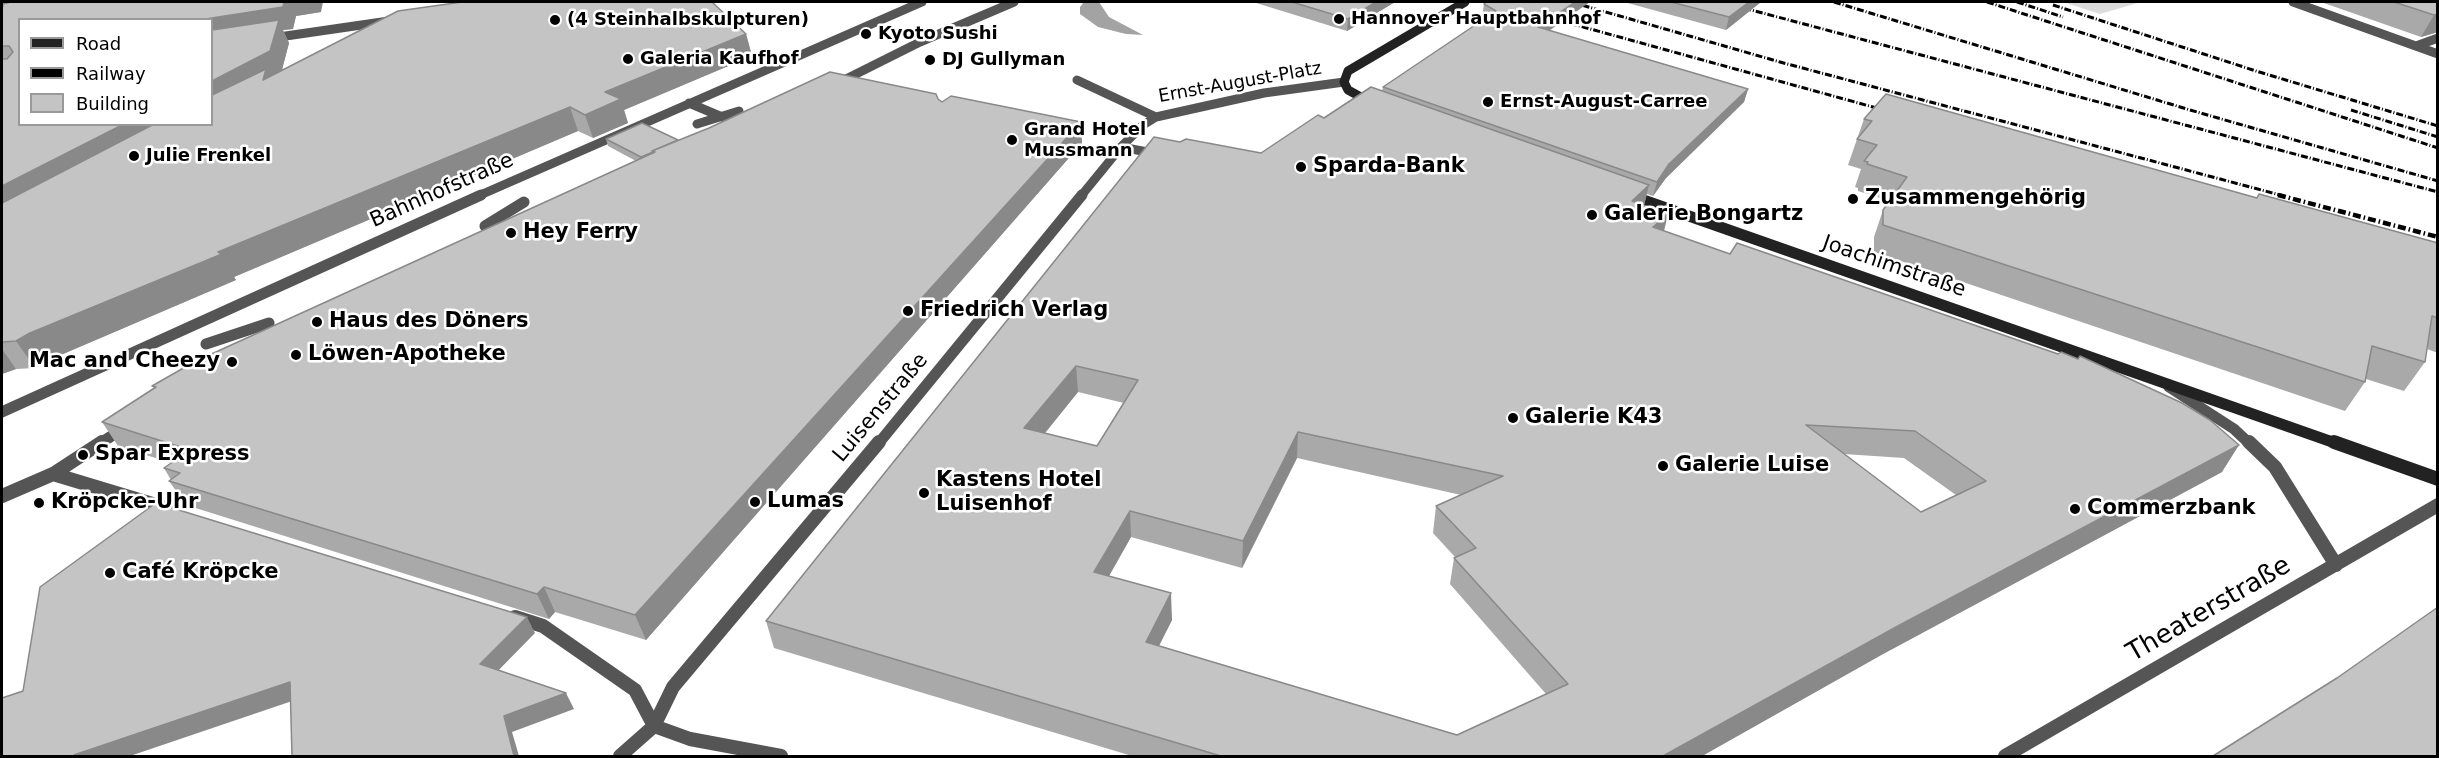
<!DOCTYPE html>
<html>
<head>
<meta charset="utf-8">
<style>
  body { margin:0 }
  #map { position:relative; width:2439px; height:758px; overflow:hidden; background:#fff; font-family:"DejaVu Sans",sans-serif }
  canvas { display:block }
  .frame { position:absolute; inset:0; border:3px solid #000; pointer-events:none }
  .legend { position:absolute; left:18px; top:18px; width:195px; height:108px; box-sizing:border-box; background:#fff; border:2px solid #999; margin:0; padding:8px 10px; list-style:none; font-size:18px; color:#000 }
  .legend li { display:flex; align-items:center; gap:12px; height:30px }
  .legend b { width:30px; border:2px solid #999 }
</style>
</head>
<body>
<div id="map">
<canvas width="2439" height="758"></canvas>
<div class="frame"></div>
<ul class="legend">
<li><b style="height:8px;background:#222"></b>Road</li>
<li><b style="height:8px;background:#000"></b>Railway</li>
<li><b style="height:16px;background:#c4c4c4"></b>Building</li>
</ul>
</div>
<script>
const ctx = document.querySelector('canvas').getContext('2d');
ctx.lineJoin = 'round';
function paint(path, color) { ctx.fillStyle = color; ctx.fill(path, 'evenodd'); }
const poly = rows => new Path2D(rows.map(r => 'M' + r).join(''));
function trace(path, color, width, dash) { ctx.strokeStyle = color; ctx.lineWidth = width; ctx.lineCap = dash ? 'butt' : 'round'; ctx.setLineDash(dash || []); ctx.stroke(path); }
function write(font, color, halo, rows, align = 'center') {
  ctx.font = font + ' "DejaVu Sans",sans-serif'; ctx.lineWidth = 5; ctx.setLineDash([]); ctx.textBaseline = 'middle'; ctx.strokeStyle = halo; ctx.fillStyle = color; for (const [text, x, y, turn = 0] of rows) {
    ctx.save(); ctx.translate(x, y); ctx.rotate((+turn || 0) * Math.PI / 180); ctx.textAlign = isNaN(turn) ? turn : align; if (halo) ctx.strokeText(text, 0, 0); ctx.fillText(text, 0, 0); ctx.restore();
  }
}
const green = poly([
  [2063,2,2141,2,2100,14]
]);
const water = poly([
  [1084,2,1099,2,1109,17,1143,35,1126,34,1098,27,1080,14,1080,7]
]);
const streetFar2 = poly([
  [2293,2,2438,54],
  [272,38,389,21],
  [2416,46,2438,38],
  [1077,80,1156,117],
  [838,83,920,42,1014,2],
  [689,103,741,125],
  [697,124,739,111],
  [1121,147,1158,154],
  [478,196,922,2],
  [1081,196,1121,147,1143,125,1156,117,1264,93,1344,82]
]);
const streetFar1 = poly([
  [485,226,524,202],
  [206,344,269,323],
  [2169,387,2234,429,2250,444],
  [2,412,481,195],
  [99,444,124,428],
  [878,444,1082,195]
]);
const street = poly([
  [2249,442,2275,467,2336,565],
  [53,474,169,509],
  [2,496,53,474,102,442],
  [515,617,543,626,635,690,654,726,690,739,781,756],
  [620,756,654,726,673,687,879,442],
  [2005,756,2438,505]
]);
const secondaryFar2 = poly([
  [1370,102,1348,90,1344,82,1348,71,1465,2]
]);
const secondaryFar1 = poly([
  [1632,196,2338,444]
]);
const secondary = poly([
  [2334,442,2438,479]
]);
const railFar1 = poly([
  [1571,2,1780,62,2284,196],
  [1721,2,2438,192],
  [1834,2,2190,110,2438,181],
  [1987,2,2438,148],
  [2017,2,2063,17],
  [2053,5,2256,71,2438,126],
  [1547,17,1891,112],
  [2351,110,2438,137]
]);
const rail = poly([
  [2278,195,2438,237]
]);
const wall = poly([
  [2,2,321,12,296,16,293,29,283,30,289,43,282,69,746,34,752,56,624,110,628,123,593,138,578,131,234,277,236,280,49,360,35,368,16,369,2,374],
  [212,20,212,124,20,124],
  [1253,2,1395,2,1347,31],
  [1624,2,1761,2,1726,30],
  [2321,2,2438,2,2438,32,2421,37],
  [1484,4,1550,31,1748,89,1744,102,1666,178,1653,196,1647,194,1644,205,1668,214,1664,231,2222,472,1883,654,1702,756,1132,756,774,648,766,621,1180,142,1261,153,1324,118,1382,91,1383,87,1485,18,1482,16],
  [1078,392,1124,403,1097,446,1045,433],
  [1844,454,1904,458,1956,495,1921,512],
  [1297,458,1461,495,1436,506,1433,533,1455,557,1454,558,1450,584,1546,694,1457,735,1159,646,1172,620,1109,576,1131,537,1242,568],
  [938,99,942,102,1082,143,646,640,555,612,549,619,186,505,169,481,171,480,164,468,171,463,118,446,102,422,154,388,152,386,636,161,608,146,606,139,678,140],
  [1864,119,2256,198,2259,194,2438,243,2438,353,2427,349,2425,362,2404,391,2366,379,2365,382,2345,411,1874,252,1874,237,1883,210,1890,201,1858,191,1858,188,1855,187,1861,169,1848,165]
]);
const shadedWall = poly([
  [284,2,323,2,321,12,296,16,293,29,283,30,289,43,281,74,212,111,212,20,199,20],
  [1376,2,1395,2,1347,31,1348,19],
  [1575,2,1590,2,1536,40,1538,27],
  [1749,2,1761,2,1726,30,1729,17],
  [2438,14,2438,32,2421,37,2434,15],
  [746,34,752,56,624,110,628,123,593,138,585,115,605,92],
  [1748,89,1744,102,1666,178,1653,196,1657,182,1669,164],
  [570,107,578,131,234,277,236,280,49,360,35,368,16,341,30,333,218,252],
  [1081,122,1082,143,646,640,635,615],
  [124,124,184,124,2,218,2,186],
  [1649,185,1643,209,1632,201],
  [1668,214,1662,238,1653,227],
  [2,349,16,369,2,374],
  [1076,366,1078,392,1028,454,1024,428],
  [1298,432,1297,458,1242,568,1243,541],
  [2239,445,2222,472,1883,654,1702,756,1663,756,1896,627],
  [1130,511,1131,537,1096,599,1094,572],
  [544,587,555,612,549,619,537,594],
  [1171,593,1172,620,1147,669,1146,642],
  [527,617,535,633,489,680,480,664],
  [290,682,301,698,130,756,74,756,74,755],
  [566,693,574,709,512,732,519,756,514,756,504,716]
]);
const building = poly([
  [11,2,284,2,283,7,199,20,20,20,20,124,124,124,2,186,2,59,7,59,13,52,9,46,2,46,2,10,3,4,11,2],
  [462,2,712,2,746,34,605,92,621,99,585,115,570,107,218,252,222,254,30,333,16,341,2,342,2,203,154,124,212,124,212,95,266,69,263,80,398,11,462,2],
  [1292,2,1376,2,1348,19,1292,2],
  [1486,2,1575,2,1538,27,1748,89,1669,164,1657,182,1383,87,1496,11,1484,4,1486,2],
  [1671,2,1749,2,1729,17,1671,2],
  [2394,2,2438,2,2438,14,2434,15,2394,2],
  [279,20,270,51,212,81,212,30,279,20],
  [830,72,936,94,938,99,942,102,951,96,1081,122,635,615,544,587,537,594,169,481,180,473,164,468,190,450,102,422,156,387,152,386,194,362,655,152,652,151,709,128,830,72],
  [1371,87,1649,185,1632,201,1668,214,1653,227,1730,254,1737,243,2058,354,2061,352,2078,359,2080,356,2182,403,2210,420,2239,445,1896,627,1663,756,1221,756,766,621,1154,137,1180,142,1186,139,1261,153,1318,115,1324,118,1371,87],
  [1076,366,1138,380,1097,446,1024,428,1076,366],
  [1806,425,1915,431,1986,481,1921,512,1806,425],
  [1298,432,1503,476,1436,506,1476,548,1454,558,1568,684,1457,735,1146,642,1171,593,1094,572,1130,511,1243,541,1298,432],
  [1886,94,2257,198,2259,194,2438,243,2438,318,2432,316,2425,362,2372,346,2365,382,1883,225,1883,210,1907,177,1867,164,1868,162,1864,161,1877,145,1857,139,1872,121,1864,119,1886,94],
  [642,123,678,140,652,151,653,152,641,157,606,139,642,123],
  [156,503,527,617,480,664,566,693,504,716,514,756,292,756,290,682,74,755,74,756,2,756,2,698,23,691,40,587,156,503],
  [2438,607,2438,756,2213,756,2337,678,2438,607]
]);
const markers = [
  [1339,19,6,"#000"],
  [555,20,6,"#000"],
  [866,34,6,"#000"],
  [628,59,6,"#000"],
  [930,60,6,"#000"],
  [1488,102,6,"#000"],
  [1012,140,6,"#000"],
  [134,156,6,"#000"],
  [1301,167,6,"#000"],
  [1853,199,6,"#000"],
  [1592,215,6,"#000"],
  [511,233,6,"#000"],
  [908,311,6,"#000"],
  [317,322,6,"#000"],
  [296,355,6,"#000"],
  [232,362,6,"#000"],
  [1513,418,6,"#000"],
  [83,455,6,"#000"],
  [1663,466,6,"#000"],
  [924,493,6,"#000"],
  [755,502,6,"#000"],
  [39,503,6,"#000"],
  [2075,509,6,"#000"],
  [110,573,6,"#000"]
];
const farPoinames = [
  ["Hannover Hauptbahnhof",1351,19],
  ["(4 Steinhalbskulpturen)",567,20],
  ["Kyoto Sushi",878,34],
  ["Galeria Kaufhof",640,59],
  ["DJ Gullyman",942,60],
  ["Ernst-August-Carree",1500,102],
  ["Grand Hotel",1024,130],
  ["Mussmann",1024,151],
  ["Julie Frenkel",146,156]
];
const farStreetnames = [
  ["Ernst-August-Platz",1240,83,-10]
];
const poiNames = [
  ["Sparda-Bank",1313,167],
  ["Zusammengehörig",1865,199],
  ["Galerie Bongartz",1604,215],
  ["Hey Ferry",523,233],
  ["Friedrich Verlag",920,311],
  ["Haus des Döners",329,322],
  ["Löwen-Apotheke",308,355],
  ["Mac and Cheezy",220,362,"right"],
  ["Galerie K43",1525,418],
  ["Spar Express",95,455],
  ["Galerie Luise",1675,466],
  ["Kastens Hotel",936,481],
  ["Luisenhof",936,505],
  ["Lumas",767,502],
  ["Kröpcke-Uhr",51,503],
  ["Commerzbank",2087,509],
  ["Café Kröpcke",122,573]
];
const streetNames = [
  ["Bahnhofstraße",442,191,-24],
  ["Joachimstraße",1894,267,19],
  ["Luisenstraße",881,408,-50]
];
const nearStreetnames = [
  ["Theaterstraße",2209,610,-30]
];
paint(green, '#dcdcdc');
paint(water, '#a3a3a3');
trace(streetFar2, '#555', 9);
trace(streetFar1, '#555', 11);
trace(street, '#555', 14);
trace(secondaryFar2, '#222', 9);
trace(secondaryFar1, '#222', 11);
trace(secondary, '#222', 14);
trace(railFar1, '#000', 3, [7, 2, 1, 2]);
trace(rail, '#000', 4.5, [8, 3, 1.5, 3]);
paint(wall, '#a9a9a9');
paint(shadedWall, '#898989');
paint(building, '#c4c4c4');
trace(building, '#898989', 1.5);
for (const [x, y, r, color] of markers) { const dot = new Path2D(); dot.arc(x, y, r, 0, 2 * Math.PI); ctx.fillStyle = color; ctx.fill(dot); trace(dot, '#fff', 2); }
write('bold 18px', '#000', '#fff', farPoinames, 'left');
write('18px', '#000', '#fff', farStreetnames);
write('bold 21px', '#000', '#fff', poiNames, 'left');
write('21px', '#000', '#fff', streetNames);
write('26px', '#000', '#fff', nearStreetnames);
</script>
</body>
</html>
